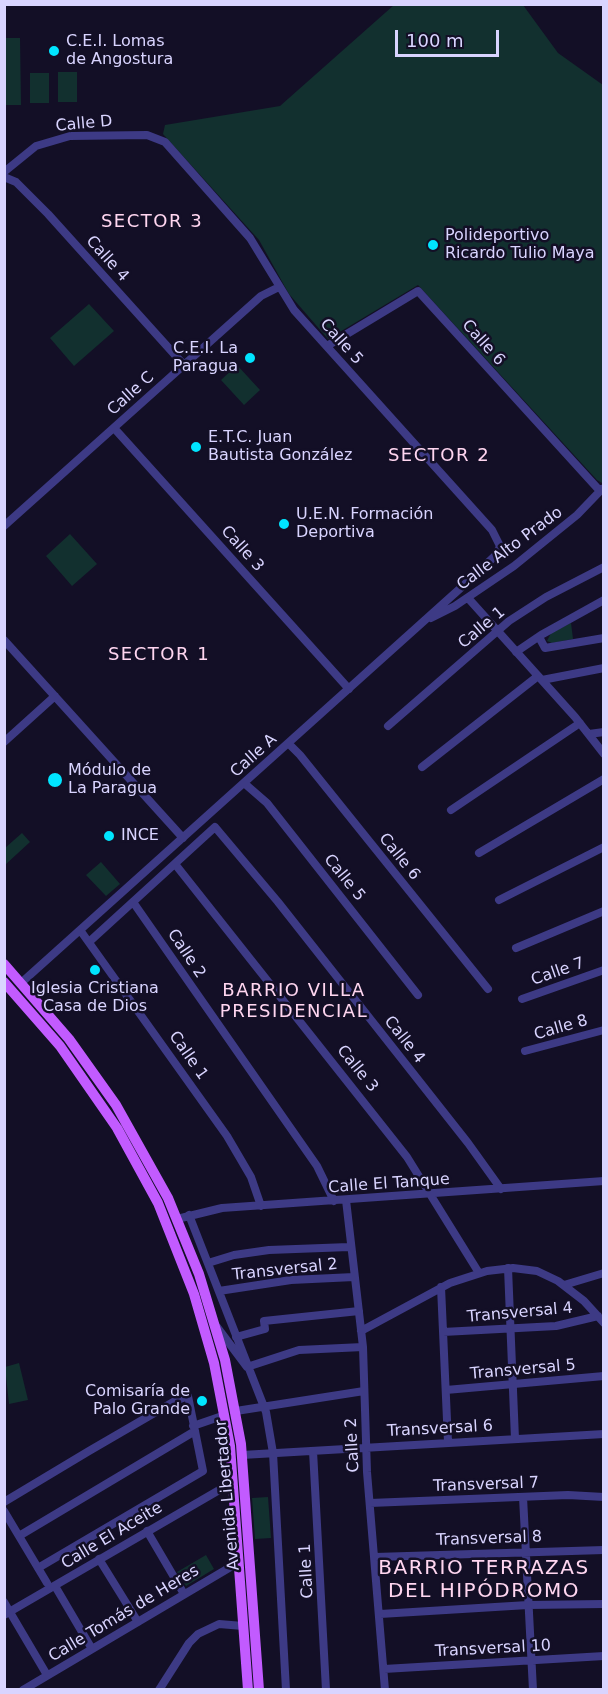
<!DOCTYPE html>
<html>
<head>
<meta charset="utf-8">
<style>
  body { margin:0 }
  #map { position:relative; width:608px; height:1694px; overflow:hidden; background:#130f26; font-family:"DejaVu Sans",sans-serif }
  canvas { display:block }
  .frame { position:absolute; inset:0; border:6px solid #d9d4ff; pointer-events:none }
  .scale { position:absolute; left:395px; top:30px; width:104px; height:27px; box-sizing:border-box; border:3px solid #d9d4ff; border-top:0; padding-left:8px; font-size:18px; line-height:21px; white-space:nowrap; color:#d9d4ff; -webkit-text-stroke:4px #130f26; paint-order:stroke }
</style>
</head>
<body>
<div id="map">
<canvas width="608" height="1694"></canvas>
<div class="frame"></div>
<div class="scale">100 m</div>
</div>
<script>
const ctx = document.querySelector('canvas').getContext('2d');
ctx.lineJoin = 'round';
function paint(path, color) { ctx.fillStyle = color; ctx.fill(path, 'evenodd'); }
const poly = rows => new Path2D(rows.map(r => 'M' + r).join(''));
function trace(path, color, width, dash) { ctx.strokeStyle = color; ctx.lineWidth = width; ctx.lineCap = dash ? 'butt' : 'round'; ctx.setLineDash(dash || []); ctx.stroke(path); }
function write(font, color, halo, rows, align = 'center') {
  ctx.font = font + ' "DejaVu Sans",sans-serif'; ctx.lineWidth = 5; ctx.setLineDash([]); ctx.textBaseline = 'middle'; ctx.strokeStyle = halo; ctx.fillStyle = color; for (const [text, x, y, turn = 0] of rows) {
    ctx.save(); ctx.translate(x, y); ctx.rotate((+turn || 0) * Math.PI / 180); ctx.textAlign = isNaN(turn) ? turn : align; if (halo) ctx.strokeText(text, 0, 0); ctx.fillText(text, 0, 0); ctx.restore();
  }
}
const green = poly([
  [394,5,523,5,558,53,603,85,602,483,597,480,418,285,328,339,289,294,259,240,163,134,165,125,280,106],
  [5,38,20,38,21,105,5,105],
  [58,72,77,72,77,102,58,102],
  [30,73,49,73,49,103,30,103],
  [89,304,114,331,74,366,50,338],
  [237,365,260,390,244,405,221,380],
  [70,534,97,564,72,586,46,556],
  [571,623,573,639,552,643,547,641,551,633],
  [22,833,30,842,5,865,5,848],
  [101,862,120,884,106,896,86,875],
  [19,1363,28,1400,9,1404,5,1367],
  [268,1497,271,1538,255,1539,252,1498],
  [206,1555,214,1569,186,1586,177,1572]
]);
const minor = poly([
  [4,172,36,146,70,136,147,135,165,142,250,238,294,310,492,530,500,546,496,555,464,585,21,983],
  [4,177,16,182,48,214,184,365],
  [327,346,418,291,600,491],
  [114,428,349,689],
  [4,526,261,296,279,287],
  [468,598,575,717,604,754],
  [431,618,455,606,514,566,577,515,602,489],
  [539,637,545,648,604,638],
  [4,640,183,838],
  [516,652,541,635,604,600],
  [542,680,604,668],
  [388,726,509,621,546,597,604,567],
  [589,734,604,732],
  [4,742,55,696],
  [288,743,300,755,488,989],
  [422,767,538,676],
  [244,783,267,803,418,995],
  [451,810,580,723],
  [479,853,604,779],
  [175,864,407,1157,479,1273],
  [499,900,604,847],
  [133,902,317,1166,334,1201],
  [80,930,227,1136,251,1177,261,1206],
  [89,942,215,827,278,902,468,1143,501,1189],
  [516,948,604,911],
  [522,999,604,970],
  [525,1051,604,1030],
  [346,1200,363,1347,367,1472,385,1690],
  [189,1215,266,1412,273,1453,286,1690],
  [177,1219,222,1208,604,1181],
  [208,1263,234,1255,269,1250,349,1247],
  [508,1268,515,1439],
  [564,1285,604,1273],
  [441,1287,448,1442],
  [219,1291,291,1280,354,1277],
  [217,1327,247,1367,299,1350,363,1347],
  [361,1331,450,1283,487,1271,513,1268,537,1271,558,1281,584,1301,604,1323],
  [443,1332,556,1326,598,1316],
  [236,1337,265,1329,264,1321,359,1311],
  [446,1390,604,1376],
  [236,1411,364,1391],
  [193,1426,225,1415],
  [313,1451,326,1690],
  [242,1455,604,1434],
  [523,1497,533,1690],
  [4,1502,89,1451,175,1401,188,1396,203,1471,38,1568],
  [370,1503,568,1495,604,1497],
  [4,1511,47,1583],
  [147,1531,184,1594],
  [19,1536,195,1431],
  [375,1557,604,1550],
  [99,1559,138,1622],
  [55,1586,92,1649],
  [4,1602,47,1675],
  [380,1614,528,1605,604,1604],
  [4,1615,233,1482],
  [384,1669,604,1656],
  [23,1690,239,1562],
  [159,1690,189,1643,198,1634,219,1624,243,1626]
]);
const major = poly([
  [4,964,69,1039,116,1105,168,1198,199,1274,225,1360,241,1444,259,1690],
  [4,982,60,1046,117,1128,158,1203,194,1294,214,1363,230,1446,248,1690]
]);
const markers = [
  [54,51,6,"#00e5ff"],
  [433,245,6,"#00e5ff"],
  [250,358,6,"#00e5ff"],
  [196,447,6,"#00e5ff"],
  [284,524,6,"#00e5ff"],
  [55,780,8,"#00e5ff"],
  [109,836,6,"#00e5ff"],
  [95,970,6,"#00e5ff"],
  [202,1401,6,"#00e5ff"]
];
const poiNames = [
  ["C.E.I. Lomas",66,42],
  ["de Angostura",66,60],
  ["Polideportivo",445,236],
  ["Ricardo Tulio Maya",445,254],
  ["C.E.I. La",238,349,"right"],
  ["Paragua",238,367,"right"],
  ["E.T.C. Juan",208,438],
  ["Bautista González",208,456],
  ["U.E.N. Formación",296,515],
  ["Deportiva",296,533],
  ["Módulo de",68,771],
  ["La Paragua",68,789],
  ["INCE",121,836],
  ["Iglesia Cristiana",95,989,"center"],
  ["Casa de Dios",95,1007,"center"],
  ["Comisaría de",190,1392,"right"],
  ["Palo Grande",190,1410,"right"]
];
const streetNames = [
  ["Calle D",84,124,-5],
  ["Calle 4",107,259,48],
  ["Calle 5",341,342,48],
  ["Calle 6",483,343,48],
  ["Calle C",131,394,-42],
  ["Calle 3",242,549,48],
  ["Calle Alto Prado",510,549,-37],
  ["Calle 1",482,628,-40],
  ["Calle A",254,756,-42],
  ["Calle 6",399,857,51],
  ["Calle 5",344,878,51],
  ["Calle 2",186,954,56],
  ["Calle 7",558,972,-19],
  ["Calle 8",561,1028,-16],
  ["Calle 4",404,1040,52],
  ["Calle 1",188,1056,55],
  ["Calle 3",357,1069,51],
  ["Calle El Tanque",389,1184,-4],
  ["Transversal 2",285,1270,-6],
  ["Transversal 4",520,1313,-5],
  ["Transversal 5",523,1370,-5],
  ["Transversal 6",440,1429,-3],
  ["Calle 2",353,1445,-93],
  ["Transversal 7",486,1485,-2],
  ["Avenida Libertador",228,1495,-95],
  ["Calle El Aceite",112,1536,-31],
  ["Transversal 8",489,1539,-2],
  ["Calle 1",307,1571,-93],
  ["Calle Tomás de Heres",124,1614,-31],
  ["Transversal 10",493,1649,-3]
];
const neighbourhoodNames = [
  ["SECTOR 3",152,222],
  ["SECTOR 2",439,456],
  ["SECTOR 1",159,655],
  ["BARRIO VILLA",294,991],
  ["PRESIDENCIAL",294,1012]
];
const quarterNames = [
  ["BARRIO TERRAZAS",484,1569],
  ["DEL HIPÓDROMO",484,1592]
];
paint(green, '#12302f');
trace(minor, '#3d3a85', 8);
trace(major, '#c25bff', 10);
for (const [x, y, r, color] of markers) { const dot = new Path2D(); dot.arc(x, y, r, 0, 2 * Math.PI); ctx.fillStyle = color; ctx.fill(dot); trace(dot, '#130f26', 2); }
write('16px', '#d9d4ff', '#130f26', poiNames, 'left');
write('16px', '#d9d4ff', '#130f26', streetNames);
ctx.letterSpacing = '1.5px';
write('18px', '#ffd6f0', '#130f26', neighbourhoodNames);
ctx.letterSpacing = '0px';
ctx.letterSpacing = '1.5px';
write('20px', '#ffd6f0', '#130f26', quarterNames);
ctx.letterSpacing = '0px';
</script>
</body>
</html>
